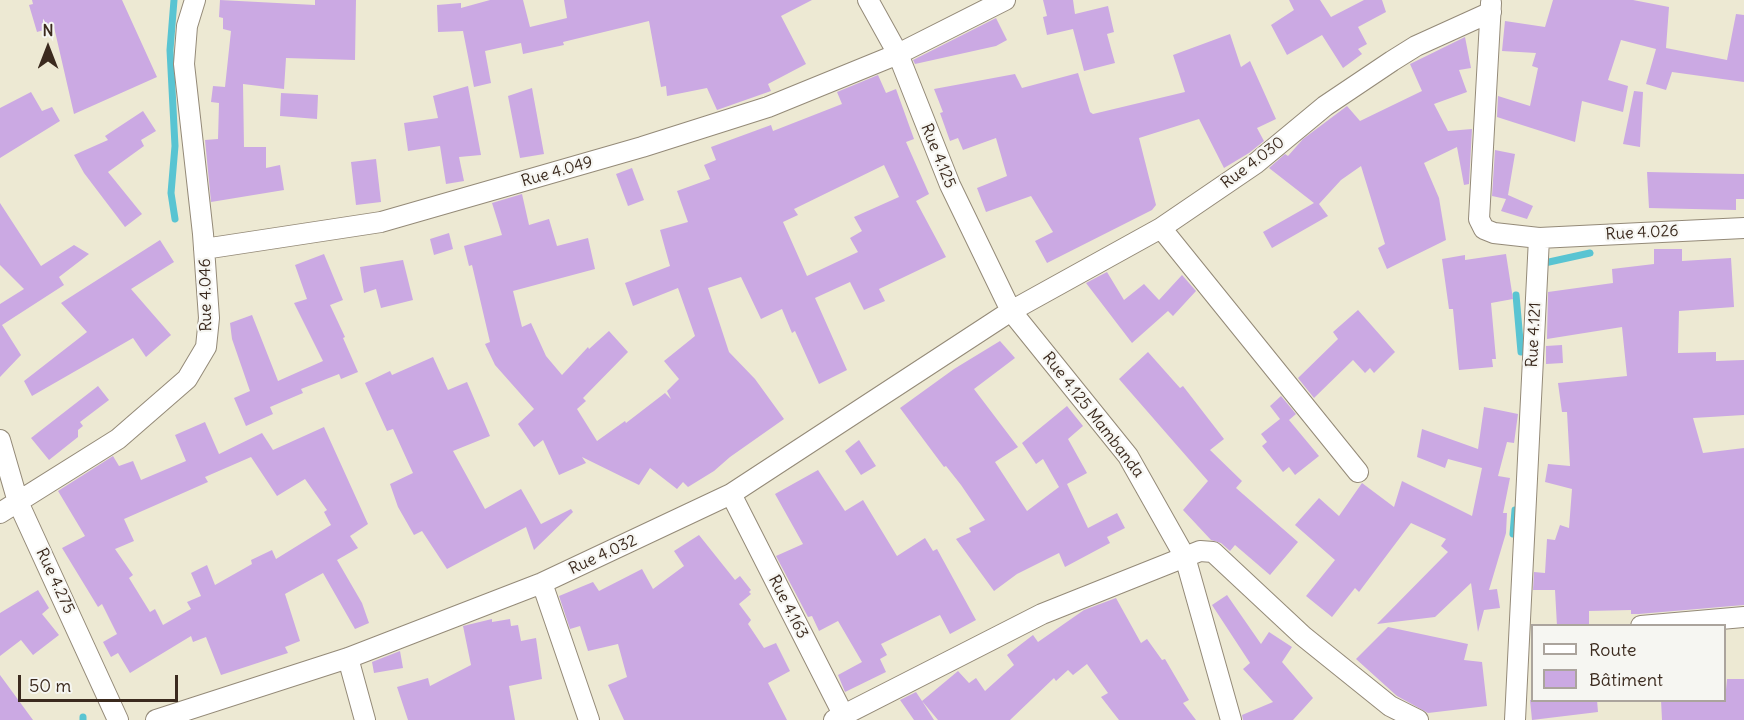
<!DOCTYPE html>
<html>
<head>
<meta charset="utf-8">
<style>
  body { margin:0 }
  #map { position:relative; width:1744px; height:720px; overflow:hidden; background:#ede9d3; font-family:Delius,sans-serif }
  canvas { display:block }
  .legend { position:absolute; left:1531px; top:624px; width:195px; height:78px; box-sizing:border-box; background:#f6f6f2; border:2px solid #aba49d; margin:0; padding:8px 10px; list-style:none; font-size:18px; color:#3b2a1e }
  .legend li { display:flex; align-items:center; gap:12px; height:30px }
  .legend b { width:30px; border:2px solid #aba49d }
  .north { position:absolute; left:18px; top:18px; width:60px; height:60px; -webkit-text-stroke:4px #f6f6f2; paint-order:stroke; rotate:0deg; font-size:16px; font-weight:700; line-height:24px; text-align:center; color:#3b2a1e }
  .north::after { content:''; display:block; margin:auto; width:21px; height:27px; background:#3b2a1e; clip-path:polygon(50% 0,100% 100%,50% 72%,0 100%) }
  .scale { position:absolute; left:18px; top:675px; width:160px; height:27px; box-sizing:border-box; border:3px solid #3b2a1e; border-top:0; padding-left:8px; font-size:18px; line-height:21px; white-space:nowrap; color:#3b2a1e; -webkit-text-stroke:4px #f6f6f2; paint-order:stroke }
</style>
</head>
<body>
<div id="map">
<canvas width="1744" height="720"></canvas>
<ul class="legend">
<li><b style="height:8px;background:#fff"></b>Route</li>
<li><b style="height:16px;background:#cba9e3"></b>Bâtiment</li>
</ul>
<div class="north">N</div>
<div class="scale">50 m</div>
</div>
<script>
const ctx = document.querySelector('canvas').getContext('2d');
ctx.lineJoin = 'round';
const poly = rows => new Path2D(rows.map(r => 'M' + r).join(''));
function trace(path, color, width, dash) { ctx.strokeStyle = color; ctx.lineWidth = width; ctx.lineCap = dash ? 'butt' : 'round'; ctx.setLineDash(dash || []); ctx.stroke(path); }
function paint(path, color) { ctx.fillStyle = color; ctx.fill(path, 'evenodd'); }
function write(font, color, halo, rows, align = 'center') {
  ctx.font = font + ' Delius,sans-serif'; ctx.lineWidth = 4.5; ctx.setLineDash([]); ctx.textBaseline = 'middle'; ctx.strokeStyle = halo; ctx.fillStyle = color; for (const [text, x, y, turn = 0] of rows) {
    ctx.save(); ctx.translate(x, y); ctx.rotate((+turn || 0) * Math.PI / 180); ctx.textAlign = isNaN(turn) ? turn : align; if (halo) ctx.strokeText(text, 0, 0); ctx.fillText(text, 0, 0); ctx.restore();
  }
}
const stream = poly([
  [174,0,170,50,175,146,171,193,175,219],
  [1540,264,1590,253],
  [1516,295,1521,352],
  [1513,534,1515,510],
  [83,717,83,720]
]);
const building = poly([
  [32,0,122,0,157,77,74,114,54,27,37,32,29,5,33,4],
  [220,0,315,5,315,0,356,0,355,60,286,58,284,89,243,84,244,147,266,147,266,168,280,165,284,190,211,202,205,140,218,139,219,103,211,102,213,86,225,87,231,31,223,29,223,18,219,17],
  [490,0,523,0,530,27,567,18,564,0,812,0,781,16,806,64,768,84,771,91,717,110,707,88,667,96,666,86,661,87,649,21,563,42,564,45,523,54,521,43,485,51,491,83,474,87,463,31,438,32,437,5,461,3,461,8],
  [1043,0,1073,0,1075,14,1108,6,1114,32,1107,34,1115,63,1084,71,1073,29,1047,35,1043,17,1047,16],
  [1289,0,1320,0,1331,17,1364,0,1382,0,1386,12,1358,27,1367,44,1358,49,1362,54,1343,68,1322,35,1287,55,1271,25,1294,10],
  [1553,0,1633,0,1669,7,1666,48,1727,60,1736,14,1744,15,1744,82,1672,72,1666,90,1646,84,1656,49,1621,40,1608,80,1628,86,1623,112,1582,101,1575,142,1497,117,1498,96,1530,106,1538,68,1532,66,1536,53,1502,51,1505,21,1545,27],
  [996,18,1007,40,996,46,915,64,913,60],
  [1230,34,1241,67,1250,61,1276,119,1257,128,1264,141,1249,153,1224,168,1199,119,1139,138,1156,205,1152,210,1047,263,1035,241,1053,232,1031,196,986,212,977,188,1007,176,996,138,963,150,958,138,950,141,940,113,943,112,934,89,1015,74,1022,88,1078,73,1090,112,1093,114,1185,92,1173,55],
  [1465,37,1471,68,1459,70,1467,92,1434,104,1448,131,1472,129,1469,184,1464,185,1457,147,1424,163,1439,198,1446,240,1387,269,1378,248,1385,244,1361,166,1341,180,1319,204,1328,216,1272,248,1263,232,1314,203,1269,168,1285,154,1288,156,1303,139,1347,106,1360,121,1422,91,1410,64],
  [878,75,886,93,896,89,914,139,906,142,929,194,916,201,946,257,879,289,885,301,864,310,850,282,815,298,847,370,819,384,795,331,792,333,782,309,761,319,741,277,708,288,729,352,755,379,784,419,730,457,714,471,688,487,683,482,677,489,650,468,639,485,582,457,586,463,559,475,543,440,534,447,518,424,534,409,495,365,485,344,490,342,472,265,469,266,464,246,502,235,492,203,522,194,529,225,549,219,557,246,588,238,595,269,513,291,522,327,531,323,546,356,562,375,588,347,589,349,609,331,628,352,583,398,586,401,577,409,597,441,625,421,626,423,665,393,671,399,667,391,679,379,664,361,695,336,678,288,633,306,625,283,670,266,660,230,688,222,677,191,710,179,704,165,716,160,711,147,771,125,773,131,842,104,837,92],
  [884,165,899,197,854,217,862,231,850,238,858,252,807,276,783,222,798,215,794,209],
  [468,86,481,155,459,157,464,181,446,184,440,146,408,151,404,123,438,118,433,96],
  [532,88,544,154,520,158,508,96],
  [1634,91,1643,92,1640,147,1623,144],
  [31,92,42,111,52,107,60,121,0,158,0,108],
  [281,93,318,95,317,119,280,116],
  [143,111,156,131,141,140,144,146,108,172,142,214,125,227,84,173,74,155,108,140,105,136],
  [1495,150,1515,154,1508,195,1533,206,1527,219,1501,211,1506,199,1492,196],
  [376,159,381,202,356,205,351,162],
  [632,168,644,200,628,206,616,174],
  [1647,172,1744,174,1744,199,1736,199,1736,210,1649,208],
  [0,203,41,266,74,245,89,254,59,277,64,285,2,325,21,355,0,377,0,304,24,289,0,265],
  [449,233,453,249,434,255,430,239],
  [160,240,174,262,131,289,171,335,146,357,133,338,32,396,24,381,87,332,61,303],
  [1654,249,1682,249,1682,261,1731,258,1734,307,1679,311,1678,353,1716,352,1716,361,1744,360,1744,415,1693,418,1703,453,1744,448,1744,605,1639,614,1631,614,1631,610,1589,611,1589,625,1557,626,1555,590,1533,590,1534,572,1545,573,1547,539,1555,540,1560,525,1569,528,1572,489,1545,482,1548,464,1570,466,1567,412,1562,412,1558,383,1627,376,1622,327,1547,339,1548,292,1613,283,1612,269,1654,264],
  [324,254,343,300,330,305,345,337,343,338,358,372,341,379,339,374,301,389,303,393,270,407,273,414,246,426,234,398,250,391,232,339,230,323,252,315,278,381,323,361,294,303,307,299,295,265],
  [1506,254,1513,299,1491,303,1496,359,1492,359,1493,367,1459,370,1453,309,1449,309,1442,259,1465,255,1465,260],
  [403,260,413,300,381,308,376,289,364,293,360,267],
  [1107,272,1124,300,1144,284,1159,300,1182,275,1196,291,1173,316,1168,311,1132,343,1086,283],
  [1358,310,1395,352,1374,373,1370,368,1365,373,1353,360,1314,398,1298,378,1338,339,1333,332],
  [1000,341,1015,358,974,389,1018,447,995,462,1027,511,1059,487,1043,459,1036,464,1022,443,1067,406,1083,426,1068,439,1087,473,1067,484,1088,528,1117,513,1125,528,1107,537,1110,543,1065,567,1059,553,1017,574,994,591,956,539,971,532,969,528,985,520,961,485,946,466,944,467,900,408,954,369],
  [1562,345,1563,363,1546,364,1546,346],
  [1148,352,1180,388,1183,386,1224,439,1210,450,1242,481,1236,488,1298,542,1270,575,1235,545,1230,551,1221,543,1211,540,1183,510,1208,481,1119,379],
  [433,357,448,390,467,382,490,436,453,451,485,509,521,489,541,524,571,509,573,512,534,550,526,527,447,569,422,531,414,535,398,507,390,484,413,473,393,429,387,431,365,383,390,371,392,375],
  [98,386,109,400,80,422,83,426,78,430,78,437,49,460,31,438],
  [1281,396,1296,414,1289,420,1319,456,1295,475,1289,467,1283,472,1262,446,1267,442,1261,434,1280,419,1270,406],
  [1484,407,1518,414,1514,443,1507,442,1498,476,1510,478,1503,513,1507,513,1506,533,1489,590,1497,589,1500,608,1484,610,1478,632,1471,583,1435,617,1377,624,1448,552,1441,546,1446,539,1411,523,1359,592,1355,588,1332,617,1306,596,1335,560,1295,525,1319,498,1339,516,1362,483,1394,507,1402,481,1472,516,1482,468,1448,459,1445,468,1417,457,1422,429,1478,449],
  [205,422,219,454,262,433,273,450,324,427,368,524,350,536,358,548,337,560,362,603,369,623,355,629,323,573,285,594,300,641,285,647,288,653,221,675,206,637,193,642,191,636,130,673,118,653,111,657,103,642,117,634,102,604,98,607,62,548,85,536,58,491,113,456,119,466,133,461,141,480,186,461,175,435],
  [251,457,277,496,305,479,327,510,324,512,331,525,276,559,272,550,251,560,252,564,215,585,207,565,191,573,201,596,187,602,191,609,163,625,155,609,150,612,129,578,133,575,115,549,134,541,124,519,208,482,205,477],
  [859,440,876,466,861,475,845,451],
  [818,470,845,511,863,500,897,556,925,538,933,551,937,549,976,620,950,634,940,615,881,644,887,655,880,659,886,672,845,692,838,675,862,662,838,621,819,631,812,616,808,617,776,556,803,544,775,494],
  [699,535,735,580,740,576,751,590,749,592,751,594,739,604,751,620,748,624,764,648,776,643,790,671,768,683,787,720,624,720,608,685,627,677,618,644,588,651,580,626,570,629,559,596,593,582,599,591,642,569,653,589,684,566,674,551],
  [38,590,49,608,42,614,59,635,33,655,21,640,0,656,0,613],
  [1227,595,1261,644,1269,632,1292,647,1282,662,1313,698,1293,720,1243,720,1242,715,1273,702,1243,669,1250,663,1212,605],
  [1116,598,1141,643,1147,639,1162,660,1165,659,1189,700,1183,703,1196,720,1119,720,1101,697,1108,693,1087,664,1073,675,1068,670,1056,681,1054,678,1010,720,938,720,922,701,958,671,969,683,976,678,985,691,1014,665,1007,655,1033,635,1038,642,1084,610],
  [492,619,492,622,510,619,511,626,518,625,521,641,536,638,542,679,509,686,515,720,408,720,397,687,428,678,430,686,471,665,463,626],
  [1388,627,1468,644,1464,660,1482,662,1487,706,1428,713,1397,696,1356,659],
  [400,651,403,668,374,673,372,662],
  [0,675,33,720,0,720],
  [1727,679,1744,679,1744,720,1662,720,1661,700,1725,700],
  [916,692,922,701,934,720,914,720,900,700],
  [1530,700,1597,700,1598,712,1532,720]
]);
const street = poly([
  [868,0,898,54,950,185,1011,311,1128,456,1185,557,1231,720],
  [1491,3,1479,219,1484,229,1494,233,1539,238,1515,720],
  [1161,228,1358,472],
  [1539,238,1744,228],
  [204,249,381,222,642,147,768,107,898,54,1005,0],
  [0,440,18,502,118,720],
  [731,494,846,720],
  [0,513,118,439,187,379,206,347,209,318,203,234,184,64,187,26,195,0],
  [542,583,589,720],
  [1641,626,1744,617],
  [348,658,365,720],
  [156,720,348,658,542,583,731,494,1011,311,1161,228,1255,164,1325,106,1392,61,1416,46,1491,12],
  [834,720,1042,614,1200,551,1213,552,1303,636,1390,706,1418,720]
]);
const streetNames = [
  ["Rue 4.125",938,156,68],
  ["Rue 4.030",1253,163,-37],
  ["Rue 4.049",557,172,-16],
  ["Rue 4.026",1642,233,-3],
  ["Rue 4.046",206,295,-91],
  ["Rue 4.121",1534,335,-87],
  ["Rue 4.125 Mambanda",1093,415,52],
  ["Rue 4.032",603,555,-25],
  ["Rue 4.275",55,581,65],
  ["Rue 4.163",788,607,63]
];
trace(stream, '#59c4d2', 7);
paint(building, '#cba9e3');
trace(street, '#948a78', 22);
trace(street, '#fff', 20);
write('16px', '#3b2a1e', '#f6f6f2', streetNames);
</script>
</body>
</html>
